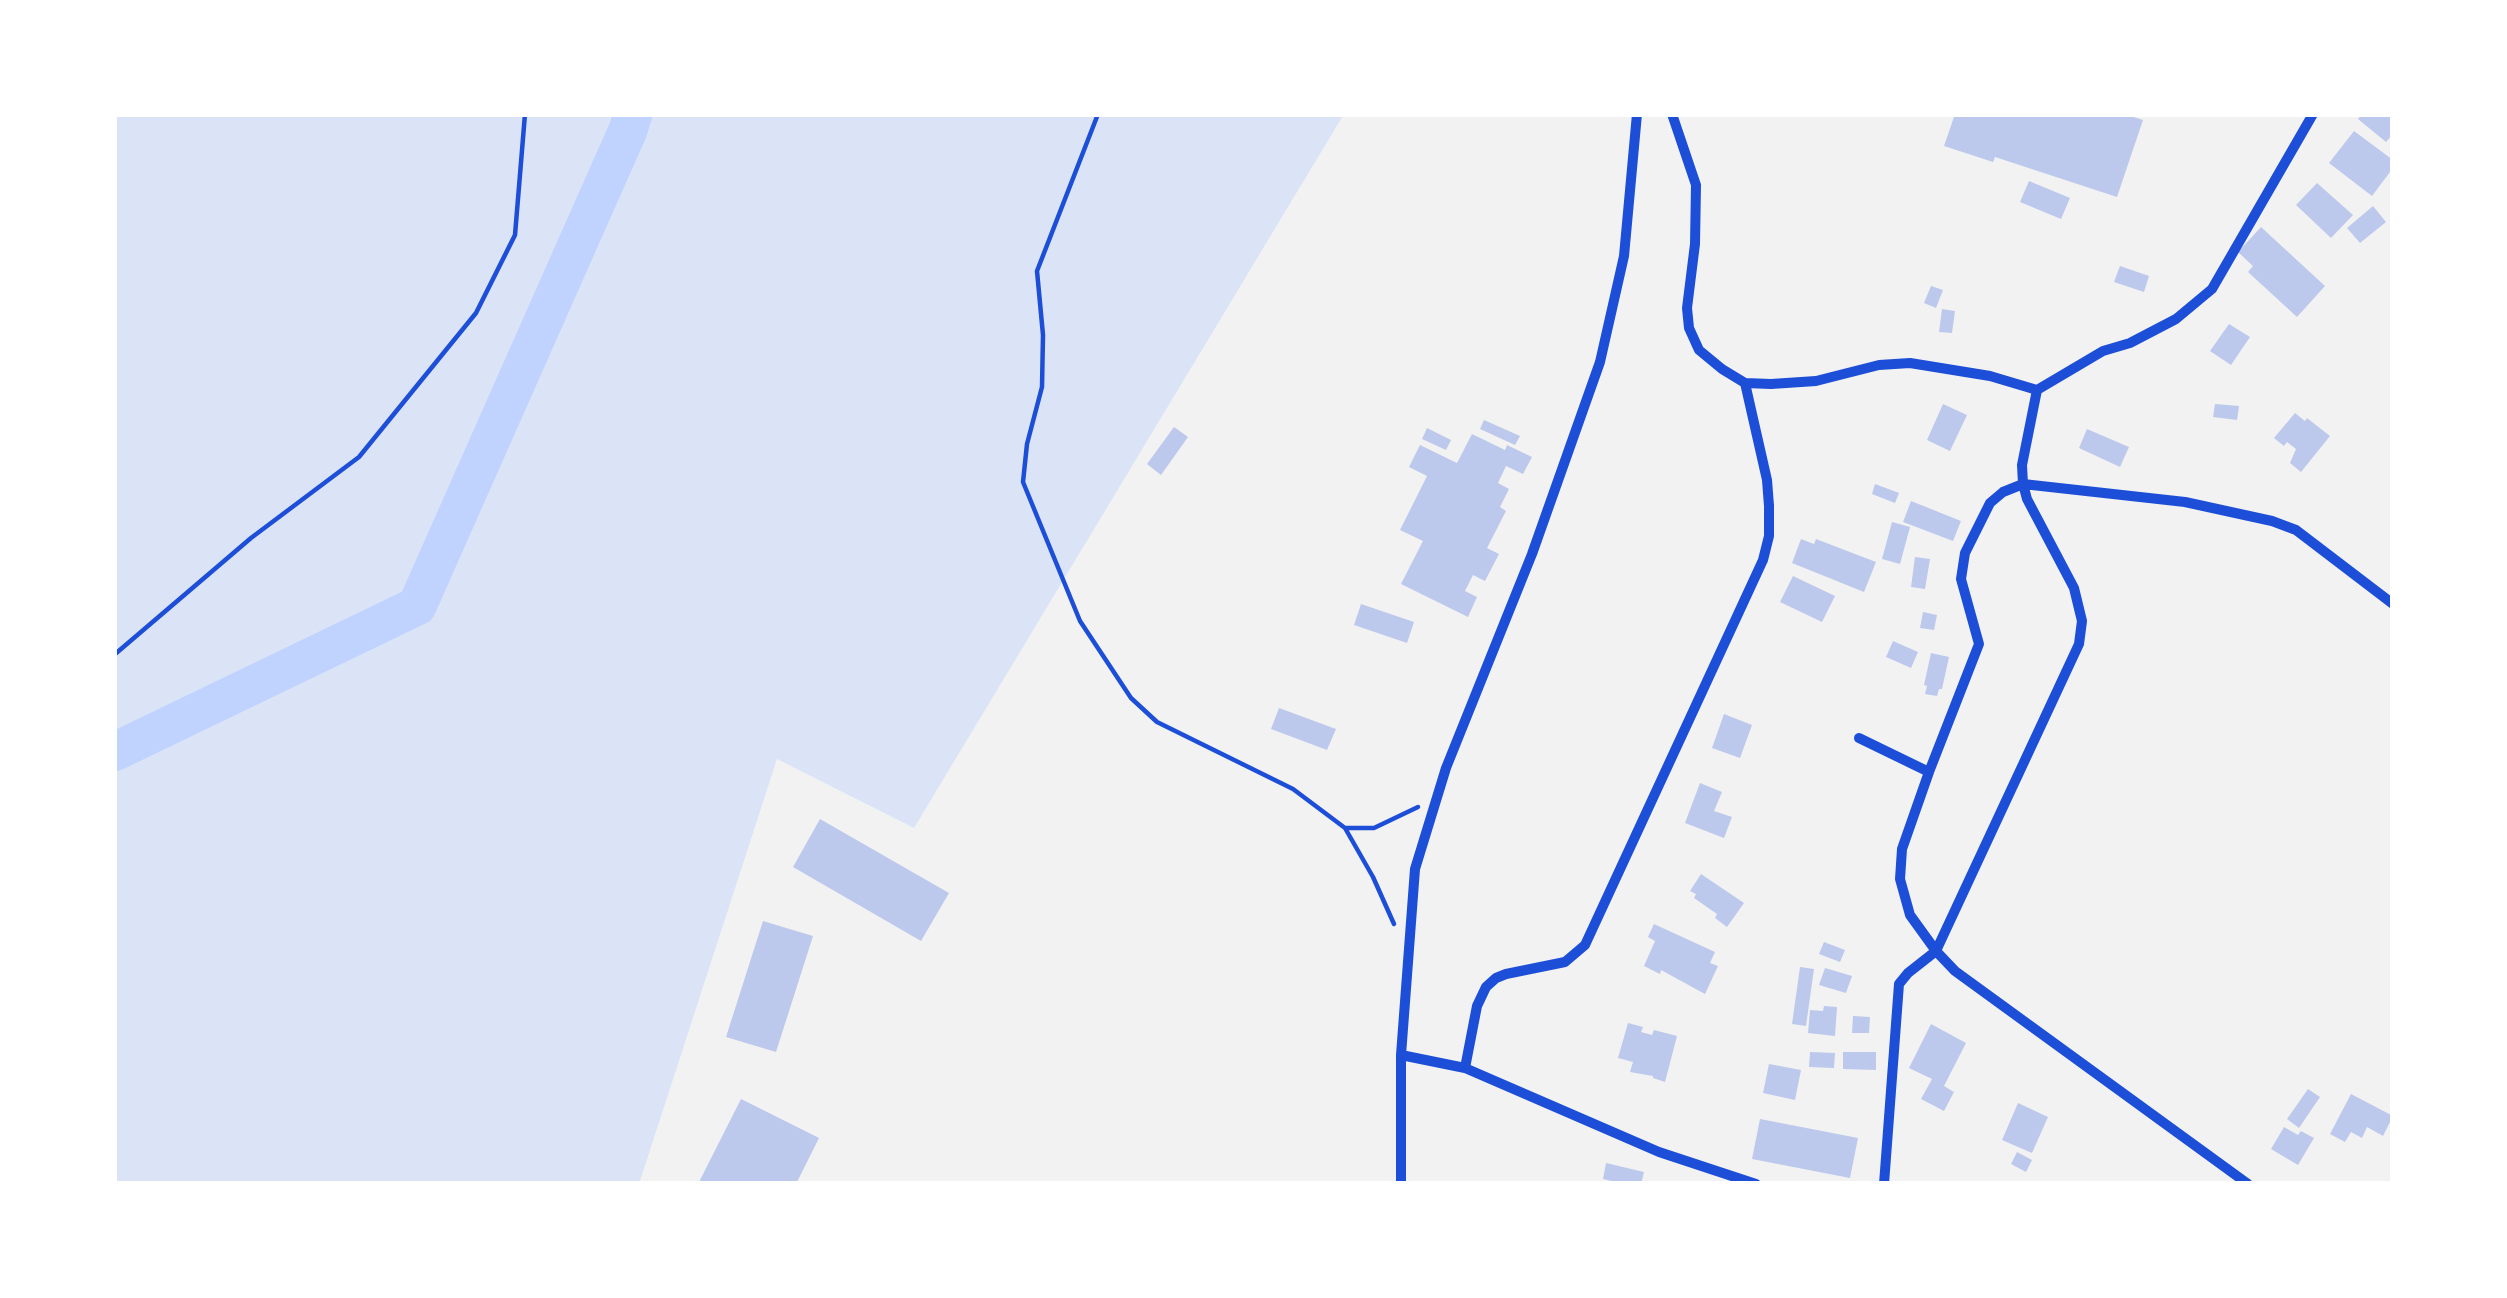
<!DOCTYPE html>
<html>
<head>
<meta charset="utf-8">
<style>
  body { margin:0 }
  #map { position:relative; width:2507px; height:1298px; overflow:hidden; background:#f2f2f2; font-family:"DejaVu Sans",sans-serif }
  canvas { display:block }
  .frame { position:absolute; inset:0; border:117px solid #fff; pointer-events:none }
</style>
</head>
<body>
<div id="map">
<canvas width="2507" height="1298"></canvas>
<div class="frame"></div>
</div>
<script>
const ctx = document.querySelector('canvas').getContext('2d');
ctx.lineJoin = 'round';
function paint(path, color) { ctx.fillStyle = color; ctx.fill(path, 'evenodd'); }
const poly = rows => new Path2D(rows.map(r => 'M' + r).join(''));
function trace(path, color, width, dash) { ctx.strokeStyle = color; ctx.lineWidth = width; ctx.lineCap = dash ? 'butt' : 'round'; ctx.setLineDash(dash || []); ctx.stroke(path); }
const green = poly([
  [114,114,1344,114,914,828,777,759,639,1184,114,1184]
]);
const river = poly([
  [114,752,417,606,628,130,633,114]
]);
const building = poly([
  [1955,114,2124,114,2143,120,2117,197,1995,157,1993,162,1944,146],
  [2362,114,2389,114,2393,117,2393,134,2386,142,2358,119],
  [2354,131,2393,160,2393,168,2372,196,2329,163],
  [2029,181,2070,198,2061,219,2020,202],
  [2317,183,2353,215,2331,238,2296,205],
  [2373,206,2386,222,2360,243,2347,228],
  [2261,227,2325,286,2297,317,2248,272,2253,266,2238,252],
  [2120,266,2149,276,2144,292,2114,282],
  [1931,286,1943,290,1936,308,1924,303],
  [1942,309,1955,311,1952,333,1939,332],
  [2229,324,2250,337,2231,365,2210,351],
  [1943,404,1967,415,1950,451,1927,440],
  [2215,404,2239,406,2237,420,2213,417],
  [2295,413,2305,421,2307,418,2330,436,2301,472,2290,463,2296,449,2287,442,2284,446,2274,438],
  [1484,420,1520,436,1515,445,1480,429],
  [1174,427,1188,437,1161,475,1147,464],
  [1427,428,1451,440,1446,450,1422,439],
  [2087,429,2129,447,2120,467,2079,448],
  [1472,434,1505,450,1507,445,1532,457,1523,474,1506,466,1498,483,1509,489,1500,507,1506,511,1487,548,1499,554,1485,581,1473,575,1465,591,1477,597,1468,617,1401,584,1423,541,1400,530,1427,476,1409,467,1420,445,1457,463],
  [1875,484,1899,493,1895,503,1872,494],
  [1911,501,1961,521,1953,541,1903,522],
  [1892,522,1910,527,1900,564,1882,559],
  [1801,539,1814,544,1816,539,1876,562,1864,592,1792,563],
  [1915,557,1930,559,1925,589,1911,587],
  [1793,576,1835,596,1822,622,1780,602],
  [1361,604,1414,622,1407,643,1354,625],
  [1923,612,1937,615,1934,630,1920,628],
  [1893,641,1918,652,1911,668,1886,657],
  [1931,653,1949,657,1942,689,1939,689,1937,696,1925,694,1927,686,1924,685],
  [1279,708,1336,729,1327,750,1271,729],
  [1724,714,1752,725,1740,758,1712,748],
  [1700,783,1722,792,1714,811,1732,817,1724,838,1685,823],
  [820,819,949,893,921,941,793,867],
  [1701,874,1744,903,1727,927,1715,918,1717,914,1694,898,1696,894,1690,891],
  [763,921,813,936,776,1052,726,1037],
  [1654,924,1715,952,1710,963,1718,966,1705,994,1661,970,1660,974,1644,966,1655,941,1648,937],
  [1824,942,1845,950,1840,962,1819,954],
  [1800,967,1814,969,1806,1026,1792,1024],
  [1825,968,1852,976,1846,993,1819,985],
  [1824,1006,1837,1007,1835,1036,1808,1033,1810,1010,1823,1011],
  [1853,1016,1870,1017,1869,1033,1852,1033],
  [1628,1023,1643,1027,1641,1032,1652,1035,1654,1030,1677,1036,1665,1082,1653,1078,1653,1076,1630,1072,1633,1062,1618,1058],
  [1931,1024,1966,1043,1944,1086,1954,1092,1944,1111,1921,1099,1932,1079,1909,1068],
  [1810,1052,1835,1053,1834,1068,1809,1067],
  [1843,1052,1876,1052,1876,1070,1843,1069],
  [1769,1064,1801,1070,1795,1100,1763,1093],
  [2308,1089,2320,1097,2299,1128,2287,1119],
  [2351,1094,2393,1116,2383,1136,2367,1127,2362,1138,2351,1132,2345,1142,2330,1134],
  [741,1099,819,1138,796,1184,698,1184],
  [2018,1103,2048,1117,2032,1153,2002,1140],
  [1760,1119,1858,1138,1850,1178,1752,1159],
  [2284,1127,2298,1135,2301,1131,2314,1138,2298,1165,2271,1149],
  [2017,1152,2032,1160,2026,1172,2011,1164],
  [1606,1163,1644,1172,1641,1184,1625,1184,1603,1179]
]);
const path = poly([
  [1098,114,1037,271,1043,335,1042,387,1027,444,1023,482,1080,621,1131,698,1157,722,1293,789,1345,828,1374,828,1418,807],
  [114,655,251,538,359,457,476,313,515,235,525,114],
  [1345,828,1373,877,1394,924]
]);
const minor = poly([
  [1672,114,1696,185,1695,244,1687,308,1689,328,1699,350,1722,369,1745,383,1771,384,1816,381,1879,365,1910,363,1990,376,2037,390,2103,351,2130,343,2176,319,2212,289,2313,114],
  [1859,738,1929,772,1979,644,1961,579,1965,553,1990,503,2003,492,2023,484,2185,502,2272,521,2296,530,2393,604],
  [1929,772,1902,849,1900,879,1910,915,1936,951,2079,644,2082,621,2074,588,2027,499,2023,484,2022,465,2037,390],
  [1401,1055,1465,1068,1659,1152,1756,1184],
  [1465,1068,1477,1006,1486,987,1496,978,1506,974,1565,962,1585,945,1763,560,1769,536,1769,506,1767,480,1745,383],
  [1401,1184,1401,1055,1415,869,1446,768,1532,554,1600,362,1624,256,1637,114],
  [1884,1184,1899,984,1908,973,1936,951,1955,971,2248,1184]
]);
paint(green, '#dbe4f7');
trace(river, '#bfd3fe', 39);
paint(building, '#bdc9ec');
trace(path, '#1d4ed8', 4.5);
trace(minor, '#1d4ed8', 10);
</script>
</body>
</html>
